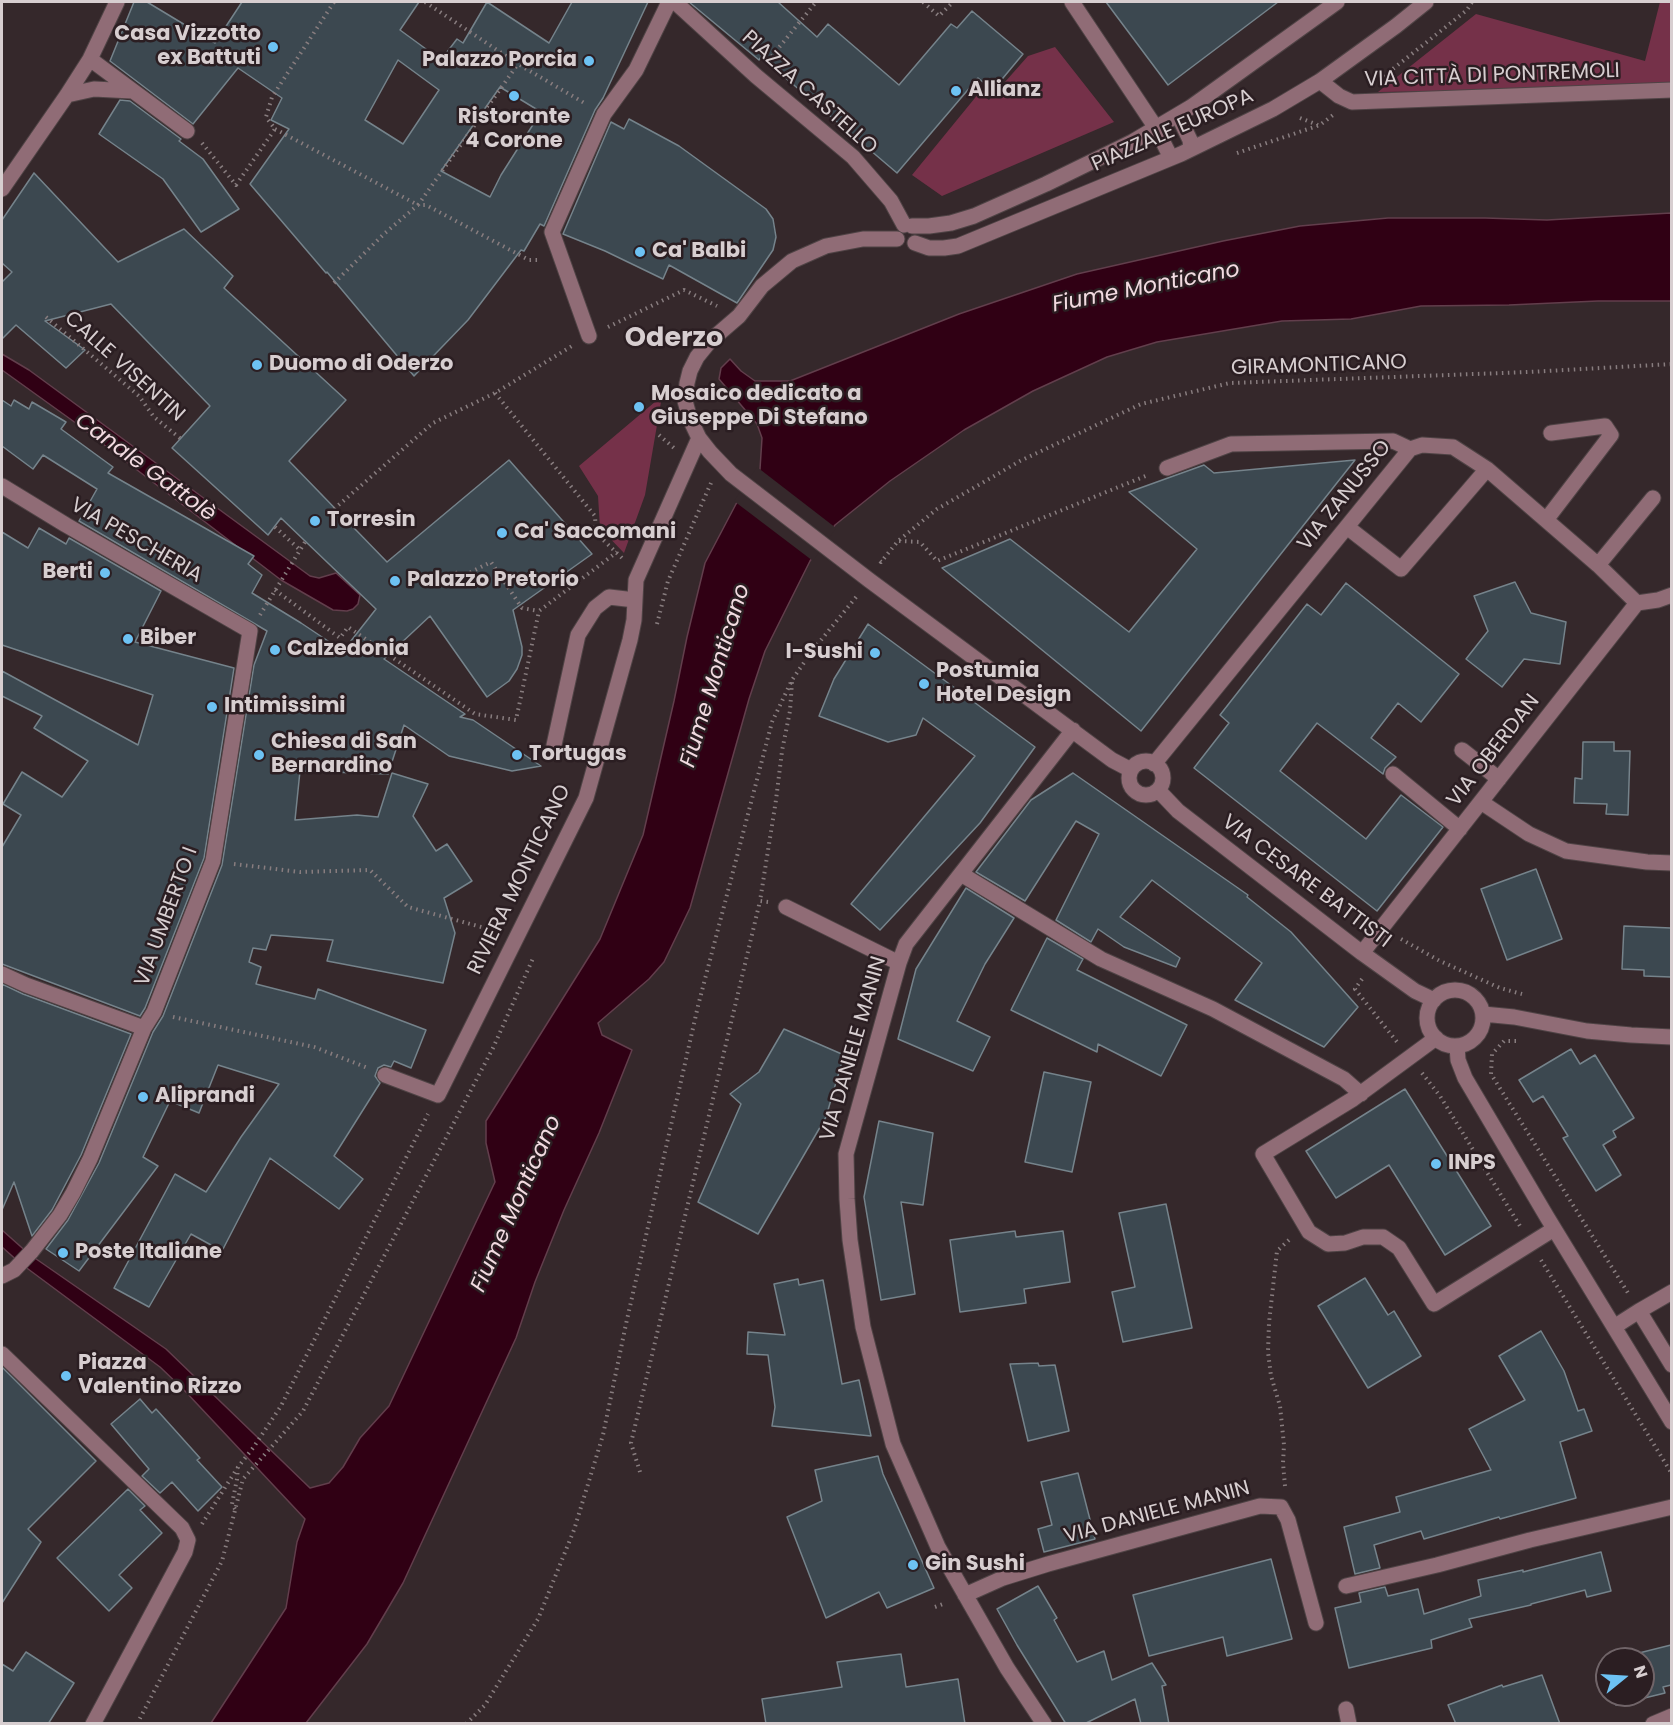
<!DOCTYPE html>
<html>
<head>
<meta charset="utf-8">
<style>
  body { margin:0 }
  #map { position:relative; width:1673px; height:1725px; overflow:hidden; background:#35282b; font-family:Poppins,sans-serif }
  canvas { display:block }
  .frame { position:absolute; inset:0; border:3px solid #d7ced0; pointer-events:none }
  .north { position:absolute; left:1595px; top:1647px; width:60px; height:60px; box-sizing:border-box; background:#2b1e22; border:2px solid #706468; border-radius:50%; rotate:72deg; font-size:16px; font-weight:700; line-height:24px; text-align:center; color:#d7ced0 }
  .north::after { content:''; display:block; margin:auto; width:21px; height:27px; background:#6dc2f3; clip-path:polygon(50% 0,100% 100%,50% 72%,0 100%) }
</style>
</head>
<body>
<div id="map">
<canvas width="1673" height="1725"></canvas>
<div class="frame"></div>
<div class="north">N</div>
</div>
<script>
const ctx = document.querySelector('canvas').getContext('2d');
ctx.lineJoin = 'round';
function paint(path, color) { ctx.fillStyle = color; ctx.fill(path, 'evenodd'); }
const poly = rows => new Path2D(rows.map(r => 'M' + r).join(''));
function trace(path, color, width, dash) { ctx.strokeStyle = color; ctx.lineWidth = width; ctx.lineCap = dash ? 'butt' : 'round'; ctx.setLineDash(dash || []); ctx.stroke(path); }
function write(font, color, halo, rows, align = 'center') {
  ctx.font = font + ' Poppins,sans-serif'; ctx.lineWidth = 5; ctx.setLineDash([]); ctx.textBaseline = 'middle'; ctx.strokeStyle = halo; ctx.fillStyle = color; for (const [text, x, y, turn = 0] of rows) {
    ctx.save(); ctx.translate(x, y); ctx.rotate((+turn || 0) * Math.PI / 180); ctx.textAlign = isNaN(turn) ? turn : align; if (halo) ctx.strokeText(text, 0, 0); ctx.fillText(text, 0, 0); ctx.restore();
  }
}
const green = poly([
  [1660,2,1671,2,1671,88,1378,92,1476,14,1645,61],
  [1055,47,1114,122,942,196,912,175,979,93,989,100,1028,56],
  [662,396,645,495,624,553,600,528,598,496,579,466]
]);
const water = poly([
  [1671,213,1671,301,1598,301,1509,305,1421,306,1351,319,1282,321,1157,342,1107,357,1033,391,964,430,890,481,835,525,810,561,765,651,749,699,690,908,664,962,649,979,598,1023,602,1035,632,1050,599,1133,564,1210,535,1282,516,1338,403,1583,367,1644,306,1723,211,1723,286,1608,297,1542,305,1519,184,1390,160,1367,20,1263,2,1247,2,1230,29,1254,166,1349,310,1488,329,1483,343,1467,360,1438,389,1406,495,1182,486,1143,486,1121,600,939,643,835,674,701,687,637,705,563,736,504,760,469,762,438,757,424,719,379,721,368,730,359,741,371,755,381,790,381,959,314,1077,274,1223,241,1300,226,1388,218,1485,218,1547,220,1671,213],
  [2,354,29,370,310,576,319,578,336,573,360,595,358,604,353,609,347,611,333,610,281,580,73,421,2,370,2,354]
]);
const pier = poly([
  [757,467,836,528,813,561,734,501]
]);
const building = poly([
  [134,2,147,2,215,43,242,2,419,2,400,30,441,60,457,39,463,43,487,2,549,43,572,2,648,2,603,98,595,110,544,226,540,224,524,251,521,250,468,320,414,376,327,272,326,273,250,184,289,129,271,120,282,98,238,68,193,124,110,61,134,2],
  [398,60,439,90,403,144,365,120,398,60],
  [500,87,541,112,501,175,490,197,441,171,500,87],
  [689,2,778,2,817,37,828,24,899,85,951,24,957,28,972,11,1023,54,993,90,978,78,897,173,761,57,759,60,689,2],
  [1106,2,1278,2,1168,85,1106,2],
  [120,100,130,101,181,139,179,141,203,159,239,209,201,232,163,179,99,134,120,100],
  [629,119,679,146,766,209,773,219,776,237,773,250,737,303,669,265,663,279,605,251,563,234,611,122,624,129,629,119],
  [34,173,118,262,184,229,233,276,224,288,346,400,289,461,387,562,509,460,592,554,513,610,522,647,522,655,517,669,509,681,487,697,430,616,384,659,465,714,460,717,473,720,541,766,512,771,449,756,404,725,388,774,300,771,295,820,357,815,378,817,392,773,428,784,413,816,436,851,447,844,472,881,444,898,455,933,443,983,327,961,333,940,271,935,266,950,253,948,249,962,261,967,256,984,315,999,318,989,426,1030,411,1068,394,1061,391,1067,384,1065,378,1068,375,1076,380,1083,334,1156,363,1179,339,1209,270,1158,222,1251,191,1234,149,1307,114,1288,175,1174,206,1192,241,1137,279,1084,218,1065,199,1113,170,1101,143,1157,158,1166,79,1271,46,1249,68,1220,99,1163,153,1032,163,1016,222,865,254,665,267,631,79,521,97,489,43,455,33,469,2,446,2,400,11,406,14,400,29,409,32,402,66,422,61,429,113,467,108,473,254,556,248,564,262,575,252,593,301,623,343,651,376,609,281,518,268,535,172,448,210,406,111,304,45,321,85,350,66,368,16,325,2,339,2,282,12,272,2,263,2,220,34,173],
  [1355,460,1141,731,942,568,1010,539,1129,632,1197,549,1129,492,1204,465,1214,473,1355,460],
  [39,528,66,544,69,538,161,591,135,642,234,668,204,858,145,1008,140,1016,2,964,2,847,21,815,3,804,22,772,62,797,88,761,34,728,42,716,2,696,2,671,138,745,153,695,2,645,2,532,28,548,39,528],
  [1515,582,1531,613,1566,622,1560,664,1524,659,1502,687,1466,659,1488,631,1474,596,1515,582],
  [1346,583,1459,674,1421,722,1398,703,1371,738,1396,757,1385,768,1383,774,1317,723,1280,771,1366,839,1401,795,1443,827,1377,911,1194,768,1229,723,1220,715,1307,604,1321,615,1346,583],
  [868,624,1035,747,980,823,880,930,851,904,975,756,923,718,916,735,888,742,819,716,834,679,868,624],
  [1583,742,1614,742,1614,751,1630,751,1628,815,1606,814,1607,804,1574,803,1575,778,1582,779,1583,742],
  [1073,773,1248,895,1247,897,1291,932,1358,1007,1324,1047,1235,1000,1262,963,1152,880,1120,917,1180,958,1176,967,1124,947,1098,929,1091,942,1056,920,1099,834,1076,821,1025,901,976,872,1031,800,1073,773],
  [1536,869,1562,939,1507,960,1481,889,1536,869],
  [966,888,1014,918,985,964,957,1021,990,1037,973,1071,898,1039,916,969,966,888],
  [1624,926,1671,928,1671,977,1644,976,1644,970,1622,969,1624,926],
  [1047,938,1083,959,1077,970,1187,1025,1161,1076,1098,1044,1097,1052,1011,1010,1047,938],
  [2,984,23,994,131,1034,81,1155,52,1210,32,1236,14,1182,2,1210,2,984],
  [784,1029,844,1055,826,1117,758,1234,698,1202,741,1104,730,1094,759,1072,784,1029],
  [1571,1049,1580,1064,1595,1055,1634,1118,1613,1131,1616,1137,1603,1145,1621,1175,1596,1191,1563,1138,1568,1136,1543,1096,1533,1102,1519,1080,1571,1049],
  [1044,1072,1091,1082,1072,1172,1025,1162,1044,1072],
  [1405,1089,1491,1226,1445,1255,1389,1165,1336,1198,1306,1151,1405,1089],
  [879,1121,933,1133,923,1205,901,1202,915,1294,881,1300,864,1197,879,1121],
  [1166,1204,1192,1328,1123,1342,1112,1292,1135,1287,1119,1213,1166,1204],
  [1015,1231,1016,1237,1063,1231,1070,1282,1024,1289,1026,1303,960,1312,950,1240,1015,1231],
  [1365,1278,1388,1315,1394,1311,1421,1356,1368,1388,1318,1306,1365,1278],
  [798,1279,799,1285,823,1280,842,1384,859,1380,871,1436,772,1426,775,1407,768,1355,747,1354,748,1332,785,1335,774,1284,798,1279],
  [1541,1331,1564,1371,1578,1411,1584,1409,1592,1431,1560,1442,1576,1498,1500,1519,1499,1517,1424,1539,1421,1531,1374,1545,1380,1568,1355,1574,1344,1527,1400,1512,1396,1497,1491,1470,1469,1429,1525,1400,1499,1356,1541,1331],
  [1038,1363,1039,1366,1055,1365,1069,1431,1028,1441,1010,1364,1038,1363],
  [2,1367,96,1461,28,1529,41,1542,2,1603,2,1367],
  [140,1399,152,1413,156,1409,200,1458,197,1460,222,1487,198,1511,172,1482,160,1493,142,1476,149,1469,111,1424,140,1399],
  [878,1456,883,1474,934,1588,887,1608,879,1592,826,1618,787,1517,822,1501,815,1470,878,1456],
  [1078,1473,1095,1539,1044,1552,1038,1529,1052,1525,1041,1482,1078,1473],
  [128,1489,145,1506,140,1510,162,1533,119,1575,132,1588,109,1611,57,1558,128,1489],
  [1601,1552,1611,1591,1587,1597,1585,1590,1531,1604,1531,1605,1469,1619,1472,1627,1431,1640,1432,1648,1349,1668,1335,1608,1361,1602,1359,1593,1385,1587,1388,1596,1418,1589,1424,1614,1481,1596,1478,1580,1523,1570,1523,1572,1601,1552],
  [1271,1559,1292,1639,1227,1656,1223,1637,1149,1656,1133,1595,1271,1559],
  [1038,1586,1057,1618,1054,1620,1077,1662,1104,1651,1112,1680,1152,1663,1166,1685,1162,1686,1169,1724,1141,1724,1135,1699,1084,1724,1066,1724,1017,1645,997,1609,1038,1586],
  [1671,1645,1671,1685,1663,1687,1665,1693,1616,1705,1613,1695,1643,1695,1643,1659,1615,1659,1671,1645],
  [26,1652,74,1683,48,1724,2,1724,2,1664,13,1671,26,1652],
  [901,1654,906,1687,958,1679,965,1724,766,1724,762,1699,842,1687,837,1662,901,1654],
  [1542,1675,1560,1724,1456,1724,1448,1705,1502,1685,1503,1687,1542,1675]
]);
const path = poly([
  [425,2,518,64,586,104],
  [923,2,939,16,953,2],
  [768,61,816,2],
  [1379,80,1467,10,1472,2],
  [1300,118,1318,125],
  [275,129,418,205,518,64],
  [202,143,236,185,275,129,266,117,272,97,334,2],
  [1237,153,1320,125,1333,115],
  [334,283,385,233,418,205,426,205,529,260,540,260],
  [46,317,139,396,154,417,181,439],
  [608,327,684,290,717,306],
  [495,393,595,516,596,533,622,558],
  [659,435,674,448],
  [334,509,433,423,495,393,572,346],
  [275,527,300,550],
  [899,541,920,542,937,561,1148,475],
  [880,561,881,562,898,541,937,509,1020,461,1141,404,1230,383,1529,372,1672,364],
  [455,572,461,577,491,562,522,608,539,611],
  [275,590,340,638,348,627,475,714,516,720,539,611,617,552],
  [260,615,305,542],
  [657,624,668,581,711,483],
  [234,864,300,872,370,870,408,907,496,931],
  [768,902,760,901,776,800,782,751,790,711,792,682],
  [1401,939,1440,961,1500,988,1522,994],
  [1362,979,1355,989,1397,1042],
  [173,1017,314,1047,368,1068],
  [1516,1041,1504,1041,1492,1054,1491,1074,1628,1293],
  [1422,1073,1440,1096,1520,1226],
  [1541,1260,1672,1474],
  [640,1472,631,1443,760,901],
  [1285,1486,1283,1463,1284,1445,1280,1406,1271,1376,1268,1352,1269,1323,1277,1251,1289,1240],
  [235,1509,232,1504,237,1479,238,1467],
  [202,1524,238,1467,253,1448,281,1406,428,1114],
  [935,1607,946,1603],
  [137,1724,222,1561,243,1479,303,1411,493,1048,534,956],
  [466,1724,485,1705,538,1619,574,1530,603,1435,626,1324,698,1006,772,722,792,680,812,651,857,596]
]);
const minor = poly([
  [675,2,756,76,853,157,891,201,904,225],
  [1072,2,1156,128,1171,158],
  [90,59,187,131],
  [1320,81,1339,96,1352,102,1672,90],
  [67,95,94,89,132,91],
  [1178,115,1190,140,1191,149],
  [2,189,67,95,90,59,117,2],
  [912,226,929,226,951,223,974,216,1046,184,1132,142,1191,107,1337,2],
  [897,239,863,239,826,246,792,261,762,286,739,316,710,341,697,357,690,371,687,383,685,401,690,419,699,438,710,452,731,474,869,580,1112,760,1131,770],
  [915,243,929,248,944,248,958,246,1181,154,1273,109,1320,81,1396,26,1426,2],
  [589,336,552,232,604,114,636,70,669,2],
  [1167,468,1231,444,1393,441,1410,449],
  [2,486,66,525,250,631,213,861,154,1012,144,1028,90,1159,73,1193,60,1215,32,1251,14,1270,2,1276],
  [1546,520,1611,435,1605,426,1551,433],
  [1347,527,1401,569,1487,469],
  [1598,565,1653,498],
  [554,745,578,635,595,608,609,597,635,600],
  [1462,750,1499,779],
  '1129 778a17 17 0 1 1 34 0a17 17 0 1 1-34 0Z',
  [1154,764,1410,449,1422,445,1453,447,1487,469,1598,565,1637,603],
  [1393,774,1460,829],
  [1158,790,1178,811,1362,953,1415,991,1434,1000],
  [1481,802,1529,834,1566,851,1647,862,1672,863],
  [961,874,1101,959,1213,1009,1344,1079,1361,1094],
  [786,907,899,963],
  [1362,953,1637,603,1658,600,1672,595],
  [2,974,26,985,144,1028],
  '1427 1018a28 28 0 1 1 56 0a28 28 0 1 1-56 0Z',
  [1483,1014,1514,1017,1587,1031,1631,1035,1672,1037],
  [1436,1038,1353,1099,1263,1154,1309,1232,1328,1244,1345,1243,1363,1237,1383,1237,1399,1248,1434,1304,1554,1229],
  [1457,1046,1458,1060,1465,1078,1547,1217,1672,1422],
  [385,1075,438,1095,586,798,630,640,634,620,636,580,699,438],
  [1639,1311,1672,1292],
  [1614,1327,1639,1311,1672,1365],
  [2,1354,182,1528,188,1540,185,1552,93,1724],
  [1346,1586,1437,1565,1530,1540,1672,1507],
  [965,1595,1003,1578,1048,1564,1260,1506,1281,1507,1288,1520,1316,1623],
  [1346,1709,1349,1724],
  [1044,1724,1007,1668,938,1547,893,1444,863,1327,850,1240,847,1199,846,1154,899,963,906,944,1073,730],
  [1653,1724,1672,1716]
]);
const markers = [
  [273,47,6,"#6dc2f3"],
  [589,61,6,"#6dc2f3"],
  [956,91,6,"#6dc2f3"],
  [514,96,6,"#6dc2f3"],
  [640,252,6,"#6dc2f3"],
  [257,365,6,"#6dc2f3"],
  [639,407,6,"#6dc2f3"],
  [315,521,6,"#6dc2f3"],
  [502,533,6,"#6dc2f3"],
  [105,573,6,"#6dc2f3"],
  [395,581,6,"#6dc2f3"],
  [128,639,6,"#6dc2f3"],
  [275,650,6,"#6dc2f3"],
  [875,653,6,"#6dc2f3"],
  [924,684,6,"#6dc2f3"],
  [212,707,6,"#6dc2f3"],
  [259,755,6,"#6dc2f3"],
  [517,755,6,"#6dc2f3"],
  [143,1097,6,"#6dc2f3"],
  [1436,1164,6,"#6dc2f3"],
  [63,1253,6,"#6dc2f3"],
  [66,1376,6,"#6dc2f3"],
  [913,1565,6,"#6dc2f3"]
];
const poiNames = [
  ["Casa Vizzotto",261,35,"right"],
  ["ex Battuti",261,59,"right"],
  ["Palazzo Porcia",577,61,"right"],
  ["Allianz",968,91],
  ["Ristorante",514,118,"center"],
  ["4 Corone",514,142,"center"],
  ["Ca' Balbi",652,252],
  ["Duomo di Oderzo",269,365],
  ["Mosaico dedicato a",651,395],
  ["Giuseppe Di Stefano",651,419],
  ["Torresin",327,521],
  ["Ca' Saccomani",514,533],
  ["Berti",93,573,"right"],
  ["Palazzo Pretorio",407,581],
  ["Biber",140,639],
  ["Calzedonia",287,650],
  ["I-Sushi",863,653,"right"],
  ["Postumia",936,672],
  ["Hotel Design",936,696],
  ["Intimissimi",224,707],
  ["Chiesa di San",271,743],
  ["Bernardino",271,767],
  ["Tortugas",529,755],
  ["Aliprandi",155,1097],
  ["INPS",1448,1164],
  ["Poste Italiane",75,1253],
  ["Piazza",78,1364],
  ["Valentino Rizzo",78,1388],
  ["Gin Sushi",925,1565]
];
const streetNames = [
  ["VIA CITTÀ DI PONTREMOLI",1492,76,-2],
  ["PIAZZA CASTELLO",809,93,42],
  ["PIAZZALE EUROPA",1173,131,-24],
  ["GIRAMONTICANO",1319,366,-2],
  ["CALLE VISENTIN",124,367,42],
  ["VIA ZANUSSO",1345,496,-51],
  ["VIA PESCHERIA",136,541,30],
  ["VIA OBERDAN",1494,751,-52],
  ["RIVIERA MONTICANO",520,880,-64],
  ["VIA CESARE BATTISTI",1306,882,37],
  ["VIA UMBERTO I",167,917,-70],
  ["VIA DANIELE MANIN",854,1049,-74],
  ["VIA DANIELE MANIN",1157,1513,-15]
];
const waterNames = [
  ["Fiume Monticano",1146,288,-11],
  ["Canale Gattolè",145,468,36],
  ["Fiume Monticano",716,676,-73],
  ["Fiume Monticano",517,1204,-66]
];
const districtNames = [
  ["Oderzo",674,339]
];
paint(green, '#753149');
paint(water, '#300014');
trace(water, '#623e4c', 1.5);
paint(pier, '#35282b');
paint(building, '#3c4850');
trace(building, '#75838b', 1.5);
trace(minor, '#4f4345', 17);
trace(path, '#887d7f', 4, [1.5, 4.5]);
trace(minor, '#906c76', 15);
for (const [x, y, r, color] of markers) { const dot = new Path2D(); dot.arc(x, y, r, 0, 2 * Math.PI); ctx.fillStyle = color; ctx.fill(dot); trace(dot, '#2b1e22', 2); }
write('bold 21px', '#d7ced0', '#2b1e22', poiNames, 'left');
write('21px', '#d7ced0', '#2b1e22', streetNames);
write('italic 22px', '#f2dbe1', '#2b1e22', waterNames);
write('bold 27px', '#d7ced0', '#2b1e22', districtNames);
</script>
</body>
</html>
